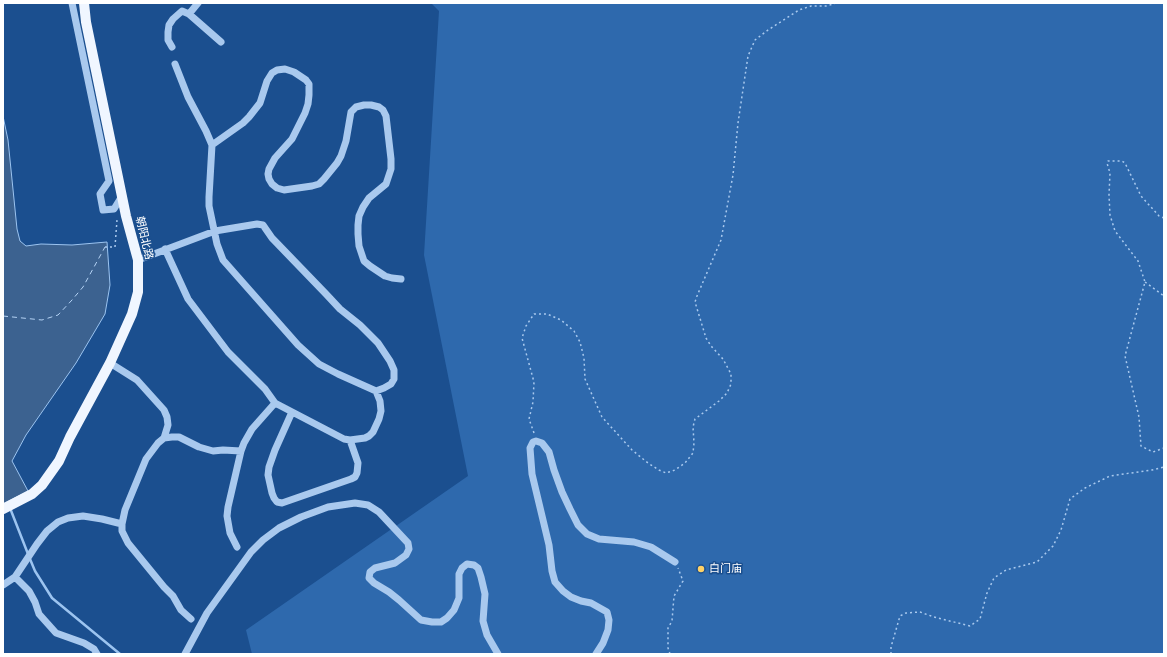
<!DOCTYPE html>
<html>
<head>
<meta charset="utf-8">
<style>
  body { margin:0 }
  #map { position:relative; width:1167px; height:657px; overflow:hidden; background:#1b4f8f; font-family:"Fira Sans",sans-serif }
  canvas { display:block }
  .frame { position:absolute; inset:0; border:4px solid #fff; pointer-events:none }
</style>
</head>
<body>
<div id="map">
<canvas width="1167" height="657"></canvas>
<div class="frame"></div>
</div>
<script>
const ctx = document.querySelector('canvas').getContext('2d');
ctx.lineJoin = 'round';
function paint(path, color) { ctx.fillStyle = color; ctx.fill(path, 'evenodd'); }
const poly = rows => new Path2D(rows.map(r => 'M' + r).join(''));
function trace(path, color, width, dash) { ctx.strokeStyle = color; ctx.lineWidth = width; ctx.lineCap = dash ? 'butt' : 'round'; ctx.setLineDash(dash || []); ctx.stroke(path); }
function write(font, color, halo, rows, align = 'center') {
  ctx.font = font + ' "Fira Sans","Noto Sans SC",sans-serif'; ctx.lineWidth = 3; ctx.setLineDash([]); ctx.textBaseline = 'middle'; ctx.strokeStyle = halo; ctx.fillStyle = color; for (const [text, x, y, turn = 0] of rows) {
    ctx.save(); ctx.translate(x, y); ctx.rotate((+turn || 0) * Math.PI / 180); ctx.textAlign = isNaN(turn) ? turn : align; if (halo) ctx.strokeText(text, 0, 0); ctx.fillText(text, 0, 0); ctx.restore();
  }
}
const green = poly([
  [431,3,1164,3,1164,654,252,654,246,630,468,476,424,255,439,11]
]);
const water = poly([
  [3,116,8,140,17,229,20,241,26,246,41,244,72,245,107,242,110,285,105,314,76,363,26,435,12,461,28,491,3,504,3,116]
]);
const stream = poly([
  [10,508,28,554],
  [30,559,35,571,52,598,120,654]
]);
const ferry = poly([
  [3,316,42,320,58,315,72,300,83,287,105,247]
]);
const path = poly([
  [1164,218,1159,216,1141,196,1125,163,1122,161,1108,161,1107,163,1110,173,1109,195,1110,215,1115,231,1138,261,1145,282,1125,356,1139,417,1141,446,1153,452,1164,448],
  [105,247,115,247,117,220],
  [1145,282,1164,296],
  [534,433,529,419,533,402,534,382,522,338,526,326,534,314,547,314,561,320,574,331,580,342,584,358,585,379,602,417,632,450,648,463,659,470,666,473,675,470,685,463,693,453,694,443,693,427,695,419,719,401,727,393,731,384,731,374,723,359,711,346,706,338,695,302,697,296,721,240,733,175,738,123,748,56,755,40,768,30,799,10,811,6,827,6,836,3],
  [670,654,668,648,668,628,672,621,674,596,683,581,678,568],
  [891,654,891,647,900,616,906,613,920,612,934,617,970,626,980,619,987,593,994,578,1006,570,1037,562,1053,546,1061,530,1070,499,1085,488,1110,476,1152,470,1164,467]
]);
const minor = poly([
  [72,3,109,181,100,194,103,210,114,209,122,196],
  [189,14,198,3],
  [172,47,168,40,168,32,169,25,173,19,182,11,189,14,221,42],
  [212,145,243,123,249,117,260,103,267,81,272,73,277,70,285,69,294,72,306,80,309,84,309,95,308,104,305,113,292,139,275,158,269,169,268,174,269,179,272,184,277,188,284,190,312,186,319,184,324,179,337,163,341,156,346,141,351,112,356,107,364,105,371,105,379,107,383,110,386,116,391,159,391,169,386,184,369,198,363,207,359,216,358,225,358,234,359,246,364,261,370,266,385,276,392,278,401,279],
  [165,249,188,299,228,352,265,389,275,403,344,439,350,440,365,438,369,436,373,432,379,419,381,411,380,401,376,391,338,374,319,364,298,345,223,260,217,244,209,206,209,197,212,145,206,131,188,97,175,64],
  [138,260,215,231,257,224,263,225,272,238,326,294,340,309,360,325,378,343,390,361,394,370,394,379,391,384,384,388,376,391],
  [110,363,137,380,164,410,167,417,168,425,164,438],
  [292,412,275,450,269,467,268,475,272,493,274,498,277,502,282,503,351,479,355,477,357,473,358,463,350,440],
  [237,547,230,533,227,516,228,507,241,451,244,443,252,429,275,403],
  [15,577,29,591,35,602,39,614,56,633,84,643,94,649,97,654],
  [3,585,15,577,37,544,47,531,58,522,68,518,83,516,102,519,122,524],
  [191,619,181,610,173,596,164,587,128,543,122,531,122,524,125,510,146,459,158,443,164,438,172,437,179,437,199,447,213,451,223,450,241,451],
  [185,654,207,613,251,552,263,540,279,528,301,517,328,507,355,503,368,505,379,512,408,543,409,549,406,555,395,563,375,568,370,572,369,578,374,583,389,592,399,600,421,620,432,622,441,622,447,618,454,610,459,598,459,574,462,568,467,564,474,565,478,568,481,577,485,594,483,621,487,635,498,654],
  [596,654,603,643,608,630,609,620,607,612,591,603,581,601,571,597,563,591,555,582,552,571,549,545,532,474,530,448,533,442,536,441,542,443,549,452,554,470,562,492,570,509,578,525,587,534,599,539,634,542,651,547,675,562]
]);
const major = poly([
  [3,509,32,494,42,485,59,461,70,437,110,363,132,314,138,292,138,260,126,216,86,22,84,3]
]);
const markers = [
  [701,569,4,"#ffd166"]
];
const streetNames = [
  ["朝阳北路",144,238,77]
];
const poiNames = [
  ["白门庙",709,569]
];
paint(green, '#2e69ad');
paint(water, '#3c6290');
trace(water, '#9cc4f0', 1);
trace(stream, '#9cc4f0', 2.5);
trace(ferry, '#b5d3f5', 1, [5, 4]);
trace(path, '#a9c9ee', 1.5, [2, 3]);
trace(minor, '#a9c9ee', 7);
trace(major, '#f0f6ff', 10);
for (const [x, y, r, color] of markers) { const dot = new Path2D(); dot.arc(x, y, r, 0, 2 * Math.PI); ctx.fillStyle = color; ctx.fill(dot); trace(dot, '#1b4f8f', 1.5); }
write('11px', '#fff', '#1b4f8f', streetNames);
write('11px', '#fff', '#1b4f8f', poiNames, 'left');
</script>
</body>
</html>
